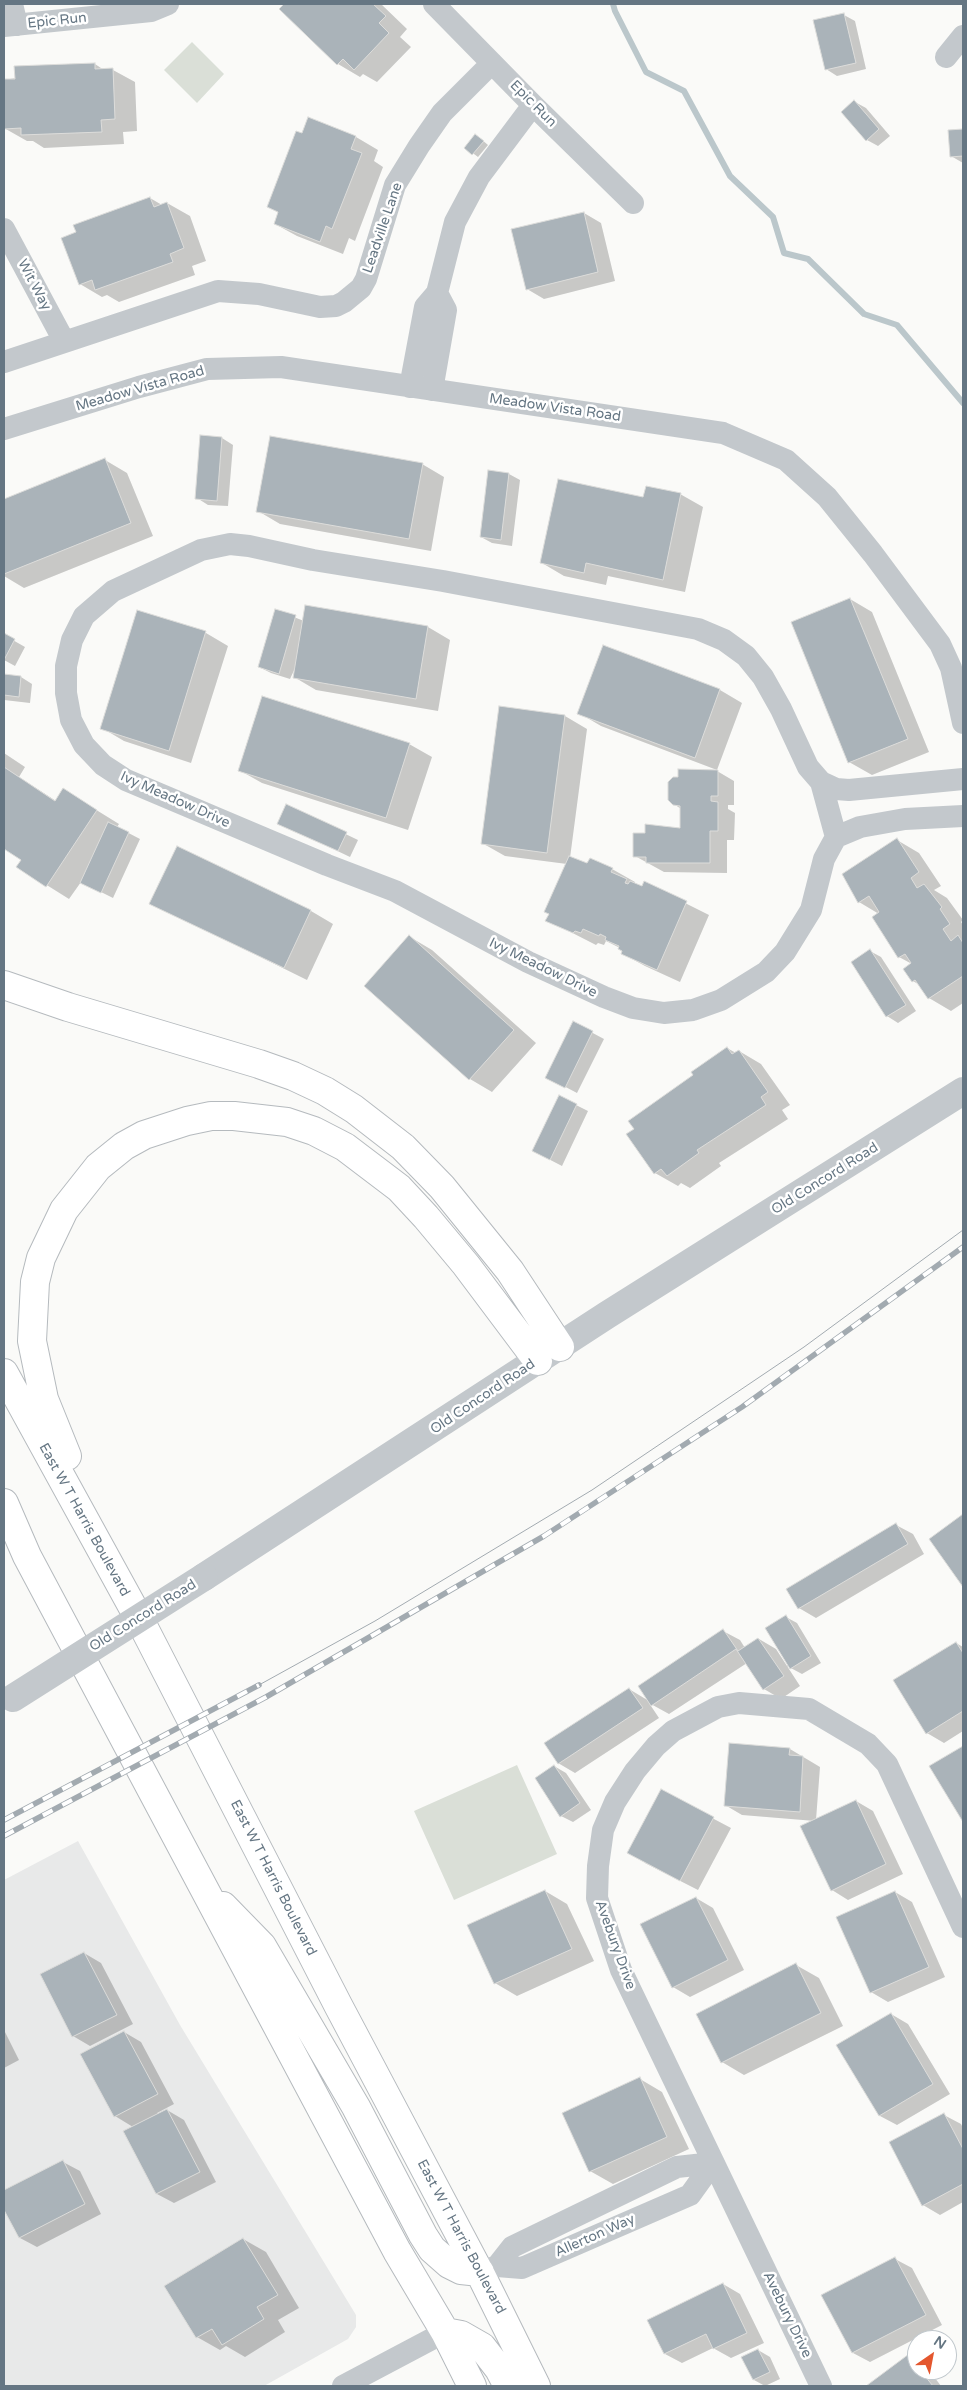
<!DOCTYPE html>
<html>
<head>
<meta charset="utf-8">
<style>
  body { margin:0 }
  #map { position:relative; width:967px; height:2390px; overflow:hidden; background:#fafaf8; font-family:"Varela Round",sans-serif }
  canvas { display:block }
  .frame { position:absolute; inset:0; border:5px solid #657683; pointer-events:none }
  .north { position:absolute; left:907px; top:2330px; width:50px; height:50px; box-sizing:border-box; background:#fff; border:1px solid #c1c8cd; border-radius:50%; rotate:33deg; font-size:14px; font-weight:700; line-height:20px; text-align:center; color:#657683 }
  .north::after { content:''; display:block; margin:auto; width:18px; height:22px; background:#e4572e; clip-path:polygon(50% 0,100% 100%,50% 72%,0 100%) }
</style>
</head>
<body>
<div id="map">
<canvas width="967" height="2390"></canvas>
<div class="frame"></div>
<div class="north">N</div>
</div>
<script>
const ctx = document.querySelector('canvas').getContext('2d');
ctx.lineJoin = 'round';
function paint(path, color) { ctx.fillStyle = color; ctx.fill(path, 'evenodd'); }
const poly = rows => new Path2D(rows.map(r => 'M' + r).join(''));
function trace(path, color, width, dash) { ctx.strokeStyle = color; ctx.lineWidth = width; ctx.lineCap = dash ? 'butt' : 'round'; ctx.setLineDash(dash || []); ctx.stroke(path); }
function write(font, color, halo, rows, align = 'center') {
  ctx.font = font + ' "Varela Round",sans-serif'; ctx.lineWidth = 5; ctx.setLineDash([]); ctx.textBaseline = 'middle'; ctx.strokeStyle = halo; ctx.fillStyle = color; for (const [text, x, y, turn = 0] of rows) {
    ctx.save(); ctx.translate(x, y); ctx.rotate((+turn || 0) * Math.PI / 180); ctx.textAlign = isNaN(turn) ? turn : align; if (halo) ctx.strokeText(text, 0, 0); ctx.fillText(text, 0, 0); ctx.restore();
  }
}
const built = poly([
  [78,1841,180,2025,356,2315,356,2327,348,2339,264,2386,4,2386,4,1880]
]);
const green = poly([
  [192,42,224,74,197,103,164,70],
  [517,1765,557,1854,454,1900,414,1811]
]);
const shadow = poly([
  [286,4,381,4,407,29,400,37,411,47,377,82,363,74,360,77,338,64,280,9],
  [844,15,855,21,866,69,837,76,826,69],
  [95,64,104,70,113,70,135,82,137,131,123,132,124,144,44,148,33,141,27,141,4,128,4,80],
  [855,102,866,108,890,136,878,146,867,140],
  [309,119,356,137,378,150,374,161,383,167,355,241,349,238,343,254,297,236,275,224,279,213,268,207],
  [963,130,963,163,951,156,950,131],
  [481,139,488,145,478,157,466,148],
  [150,198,162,205,167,203,190,216,206,261,192,266,195,275,119,302,107,295,102,297,80,284],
  [584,213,601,223,615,281,544,299,527,289],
  [222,438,233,445,228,506,208,505,197,498],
  [105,460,127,473,153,536,24,588,4,576,4,501],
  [422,464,444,477,431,551,280,524,258,511],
  [509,474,520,480,512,546,492,543,481,537],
  [680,494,703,507,685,592,608,576,606,585,564,576,542,563,644,498],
  [850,599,872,612,929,752,872,775,849,762],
  [276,610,304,621,428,627,450,640,438,711,316,690,294,677,296,666,290,679,271,673,259,667],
  [138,611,206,633,228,646,191,763,124,741,102,728],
  [4,635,25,647,15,666,4,660],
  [604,647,720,690,742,703,717,770,601,726,579,713],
  [4,675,21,677,32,684,30,703,4,700],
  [565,716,587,729,570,858,587,865,612,869,635,882,634,884,643,888,645,883,709,915,680,982,645,966,623,954,624,951,620,948,606,941,604,945,598,943,596,945,547,920,567,864,505,856,482,843],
  [409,744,432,757,408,830,262,783,239,770],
  [4,753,25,767,19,777,56,801,64,790,119,824,117,827,140,839,113,898,81,882,69,899,18,867,23,860,4,848],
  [717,771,734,781,734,805,728,805,728,809,735,813,734,840,727,840,727,873,664,872,635,856,646,834,681,829,681,809,674,804],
  [287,806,358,840,350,857,279,823],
  [897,840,919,853,941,886,934,890,947,898,963,920,961,922,963,925,963,1003,951,1011,929,998,921,986,913,981,912,964,899,957,879,914,859,902,844,875],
  [177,848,311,911,333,924,307,980,151,903],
  [410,937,432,950,536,1043,492,1092,470,1079,366,986],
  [870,951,881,957,916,1011,898,1023,887,1016],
  [574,1023,604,1039,577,1093,558,1083],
  [727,1048,736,1053,739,1051,761,1064,790,1105,782,1110,788,1119,719,1163,721,1166,690,1188,681,1183,678,1186,655,1173,635,1129],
  [576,1105,588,1111,562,1166,533,1151],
  [963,1516,963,1585,930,1539],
  [896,1525,913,1534,924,1554,816,1618,799,1608],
  [786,1617,797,1623,821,1663,802,1674,787,1666,789,1664],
  [723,1631,740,1640,745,1648,759,1639,776,1649,800,1686,781,1699,764,1689,747,1663,669,1714,649,1703,659,1718,575,1773,558,1763,629,1689,649,1701],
  [956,1643,963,1647,963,1731,944,1743,927,1733],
  [963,1748,963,1821,931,1767],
  [790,1749,820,1767,816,1820,856,1801,873,1811,903,1874,848,1900,832,1890,815,1821,742,1815,725,1805],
  [554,1766,566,1773,591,1810,573,1822,561,1816],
  [661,1791,731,1828,698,1890,645,1863],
  [545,1891,567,1904,594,1961,517,1996,495,1983],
  [895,1892,912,1902,945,1977,888,2002,871,1992],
  [696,1898,713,1908,744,1970,690,1997,673,1987],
  [84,1953,101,1963,133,2024,90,2046,73,2036],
  [796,1965,819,1978,843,2026,744,2075,722,2062],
  [891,2014,908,2024,950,2094,897,2125,880,2116,838,2046],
  [4,2030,19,2060,4,2068],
  [124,2032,141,2042,174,2104,157,2113,158,2115,167,2110,184,2120,216,2182,174,2203,157,2194,125,2131,133,2127,115,2116],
  [640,2079,662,2092,689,2149,613,2184,590,2171,564,2114],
  [944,2115,961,2124,963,2128,963,2202,940,2215,923,2205],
  [63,2162,80,2171,101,2214,37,2247,20,2238,4,2207,4,2191],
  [243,2239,266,2252,299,2308,278,2320,285,2332,245,2357,226,2346,220,2350,197,2337],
  [895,2259,912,2268,942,2325,870,2362,853,2353],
  [723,2284,740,2294,764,2343,731,2358,713,2348,682,2363,665,2354],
  [758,2350,770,2357,780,2379,765,2386,754,2380],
  [909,2356,917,2361,917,2370,929,2370,941,2386,868,2386]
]);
const stream = poly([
  [613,4,615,11,646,72,684,91,730,176,773,217,784,253,808,259,864,314,897,325,963,403]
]);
const building = poly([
  [284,4,373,4,386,16,379,23,389,33,354,70,343,59,337,65,279,9,284,4],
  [844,13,856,63,825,70,813,20,844,13],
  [95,63,95,69,113,68,115,119,101,120,102,132,21,135,21,128,4,129,4,79,15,79,14,66,95,63],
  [854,100,879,129,866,141,841,112,854,100],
  [308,117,356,136,351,149,362,153,332,229,326,226,320,242,274,224,278,212,267,207,296,131,302,133,308,117],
  [963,129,963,156,950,157,948,130,963,129],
  [475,134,484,141,472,155,464,148,475,134],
  [150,197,154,207,167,202,184,248,170,254,173,262,95,290,92,280,79,285,61,238,76,232,73,225,150,197],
  [584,212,598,272,526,290,511,229,584,212],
  [200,435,222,437,217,501,195,499,200,435],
  [270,436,423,463,409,539,256,512,270,436],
  [105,458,131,523,4,574,4,499,105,458],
  [488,470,509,473,501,540,480,537,488,470],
  [558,479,643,497,646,486,681,493,663,580,586,563,584,573,540,563,558,479],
  [850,598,908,739,848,763,791,622,850,598],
  [305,605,428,626,416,699,293,678,305,605],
  [275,609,296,615,279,674,258,667,275,609],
  [137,610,206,631,169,751,100,729,137,610],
  [4,633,15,639,4,660,4,633],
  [603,645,720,689,695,758,577,714,603,645],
  [4,674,21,676,19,697,4,695,4,674],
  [262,696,410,743,386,818,238,771,262,696],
  [499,706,565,715,547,853,481,844,499,706],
  [4,767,55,801,63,788,97,810,46,887,16,867,21,860,4,849,4,767],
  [678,769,718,770,718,796,711,796,711,801,718,802,718,831,710,831,710,863,646,863,646,857,633,857,633,833,645,833,645,824,680,828,680,806,673,805,668,800,668,782,673,777,678,777,678,769],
  [286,804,347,832,338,851,277,824,286,804],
  [108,822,129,832,101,893,80,883,108,822],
  [897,838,919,872,911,878,917,888,924,884,942,907,940,909,950,924,943,929,951,941,958,935,963,943,963,976,928,999,915,980,912,982,903,969,911,963,905,954,898,958,872,917,879,912,869,896,858,903,842,874,897,838],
  [177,846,311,910,284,968,149,904,177,846],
  [569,856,587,863,590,858,613,868,611,872,627,879,625,883,628,884,630,881,642,886,644,881,687,901,657,970,621,954,622,951,618,949,619,946,605,940,606,937,600,934,599,936,583,929,581,933,575,931,573,933,545,921,549,914,544,912,569,856],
  [409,935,514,1030,469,1080,364,986,409,935],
  [870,949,906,1005,886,1017,851,962,870,949],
  [573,1021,593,1031,565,1088,545,1078,573,1021],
  [727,1047,732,1054,739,1050,768,1092,761,1097,766,1105,697,1150,699,1153,667,1176,661,1169,654,1174,626,1134,634,1129,628,1121,693,1075,691,1072,727,1047],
  [559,1095,577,1104,550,1160,532,1151,559,1095],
  [963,1514,963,1587,929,1539,963,1514],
  [896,1523,908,1544,798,1609,786,1589,896,1523],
  [786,1615,811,1656,790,1669,765,1628,786,1615],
  [723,1629,738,1651,758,1638,784,1676,763,1690,736,1649,651,1706,638,1686,723,1629],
  [956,1642,963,1653,963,1711,926,1734,893,1680,956,1642],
  [629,1688,643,1708,558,1764,544,1743,629,1688],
  [729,1743,790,1748,789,1755,803,1756,800,1812,724,1806,729,1743],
  [963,1746,963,1822,929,1766,963,1746],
  [554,1765,580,1803,560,1817,535,1778,554,1765],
  [661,1789,714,1817,680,1881,627,1853,661,1789],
  [856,1800,886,1864,831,1891,800,1826,856,1800],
  [545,1890,572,1949,494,1984,467,1925,545,1890],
  [895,1891,929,1967,870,1993,836,1917,895,1891],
  [696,1897,728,1960,672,1988,640,1924,696,1897],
  [84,1952,117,2015,72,2037,40,1974,84,1952],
  [796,1963,821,2013,721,2063,696,2014,796,1963],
  [891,2013,933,2084,879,2116,836,2045,891,2013],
  [124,2031,158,2094,114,2117,80,2054,124,2031],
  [640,2077,667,2137,589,2172,562,2113,640,2077],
  [167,2109,200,2172,156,2194,123,2131,167,2109],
  [944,2113,963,2149,963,2184,922,2206,889,2142,944,2113],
  [63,2160,85,2204,19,2238,4,2210,4,2190,63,2160],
  [243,2238,278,2295,257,2307,264,2319,222,2345,212,2329,196,2338,164,2286,243,2238],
  [895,2257,926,2315,852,2353,821,2295,895,2257],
  [723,2283,747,2333,713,2349,706,2334,664,2354,647,2320,723,2283],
  [758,2349,770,2372,753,2380,741,2357,758,2349],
  [909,2354,917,2365,917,2370,920,2370,933,2386,866,2386,909,2354]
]);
const minor = poly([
  [12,4,17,25],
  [434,4,533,105,633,203],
  [4,26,151,11,168,4],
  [946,57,963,36],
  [4,229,64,341],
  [4,362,218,291,259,294,320,307,336,306,344,302,361,288,366,279,395,185,419,146,442,113,492,63],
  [410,387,425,307,437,293,455,222,479,177,533,105],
  [432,390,446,310,437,293],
  [4,429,139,387,207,369,281,367,723,433,786,460,827,497,873,554,940,644,951,668,963,723],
  [963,779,849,790,836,789,821,782,808,767,781,709,763,677,746,656,724,640,698,629,443,581,313,560,249,546,230,544,201,550,113,591,84,616,72,640,66,666,66,693,71,720,84,745,103,765,126,780,327,865,395,891,528,962,604,997,633,1008,664,1013,693,1010,721,1000,766,972,785,952,811,910,824,859,836,837,860,827,905,819,963,816],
  [821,782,836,837],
  [497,2266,512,2247,677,2167,713,2163],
  [480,2272,497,2266,522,2268,690,2195,713,2163],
  [343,2386,445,2332],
  [821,2386,621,1970,597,1898,598,1866,603,1830,615,1802,635,1771,656,1746,673,1731,718,1707,739,1703,809,1709,868,1744,887,1764,963,1927]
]);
const tertiary = poly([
  [204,1577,607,1315,963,1091]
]);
const primary = poly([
  [4,985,68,1007,259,1064,293,1076,325,1091,354,1109,403,1147,442,1187,510,1271,560,1347],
  [4,1373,142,1624,338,2005,481,2275,536,2386],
  [67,1456,44,1399,32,1341,35,1282,41,1258,64,1210,98,1167,124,1146,144,1135,187,1121,211,1116,234,1116,287,1122,314,1131,345,1147,399,1188,426,1217,466,1265,538,1361],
  [4,1503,27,1556,397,2251,445,2332,472,2386],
  [223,1906,262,1946,356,2107,423,2235,432,2249,449,2264,461,2270,480,2272],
  [445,2332,461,2335,482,2347,499,2369,508,2386]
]);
const tram = poly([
  [259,1685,375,1621,592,1490,804,1347,963,1230]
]);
const rail = poly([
  [4,1820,259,1685],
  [4,1836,266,1697,544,1536,742,1407,963,1247]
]);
const tertiaryBridge = poly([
  [13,1698,204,1577]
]);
const streetNames = [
  ["Epic Run",57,21,-6],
  ["Epic Run",533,104,45],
  ["Leadville Lane",383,228,-71],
  ["Wit Way",34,285,62],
  ["Meadow Vista Road",140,389,-16],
  ["Meadow Vista Road",555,408,8],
  ["Ivy Meadow Drive",175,800,24],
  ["Ivy Meadow Drive",543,968,26],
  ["Old Concord Road",825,1179,-32],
  ["Old Concord Road",483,1397,-34],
  ["East W T Harris Boulevard",84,1520,61],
  ["Old Concord Road",143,1616,-32],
  ["East W T Harris Boulevard",273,1878,63],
  ["Avebury Drive",615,1945,70],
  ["Allerton Way",595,2236,-24],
  ["East W T Harris Boulevard",461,2237,62],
  ["Avebury Drive",787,2315,64]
];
paint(built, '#e8e9e9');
paint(green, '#dadfd7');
paint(shadow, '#0003');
trace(stream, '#bbc7cb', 6);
paint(building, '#aab3b9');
trace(building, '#dcdcda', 1);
trace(primary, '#b5babe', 30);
trace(minor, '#c3c8cc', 22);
trace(tertiary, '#c3c8cc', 28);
trace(primary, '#fff', 28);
trace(tram, '#a2aab0', 1);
trace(rail, '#a2aab0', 5.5);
trace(rail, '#fff', 4, [11]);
trace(tertiaryBridge, '#c3c8cc', 28);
write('14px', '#657683', '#fff', streetNames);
</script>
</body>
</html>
